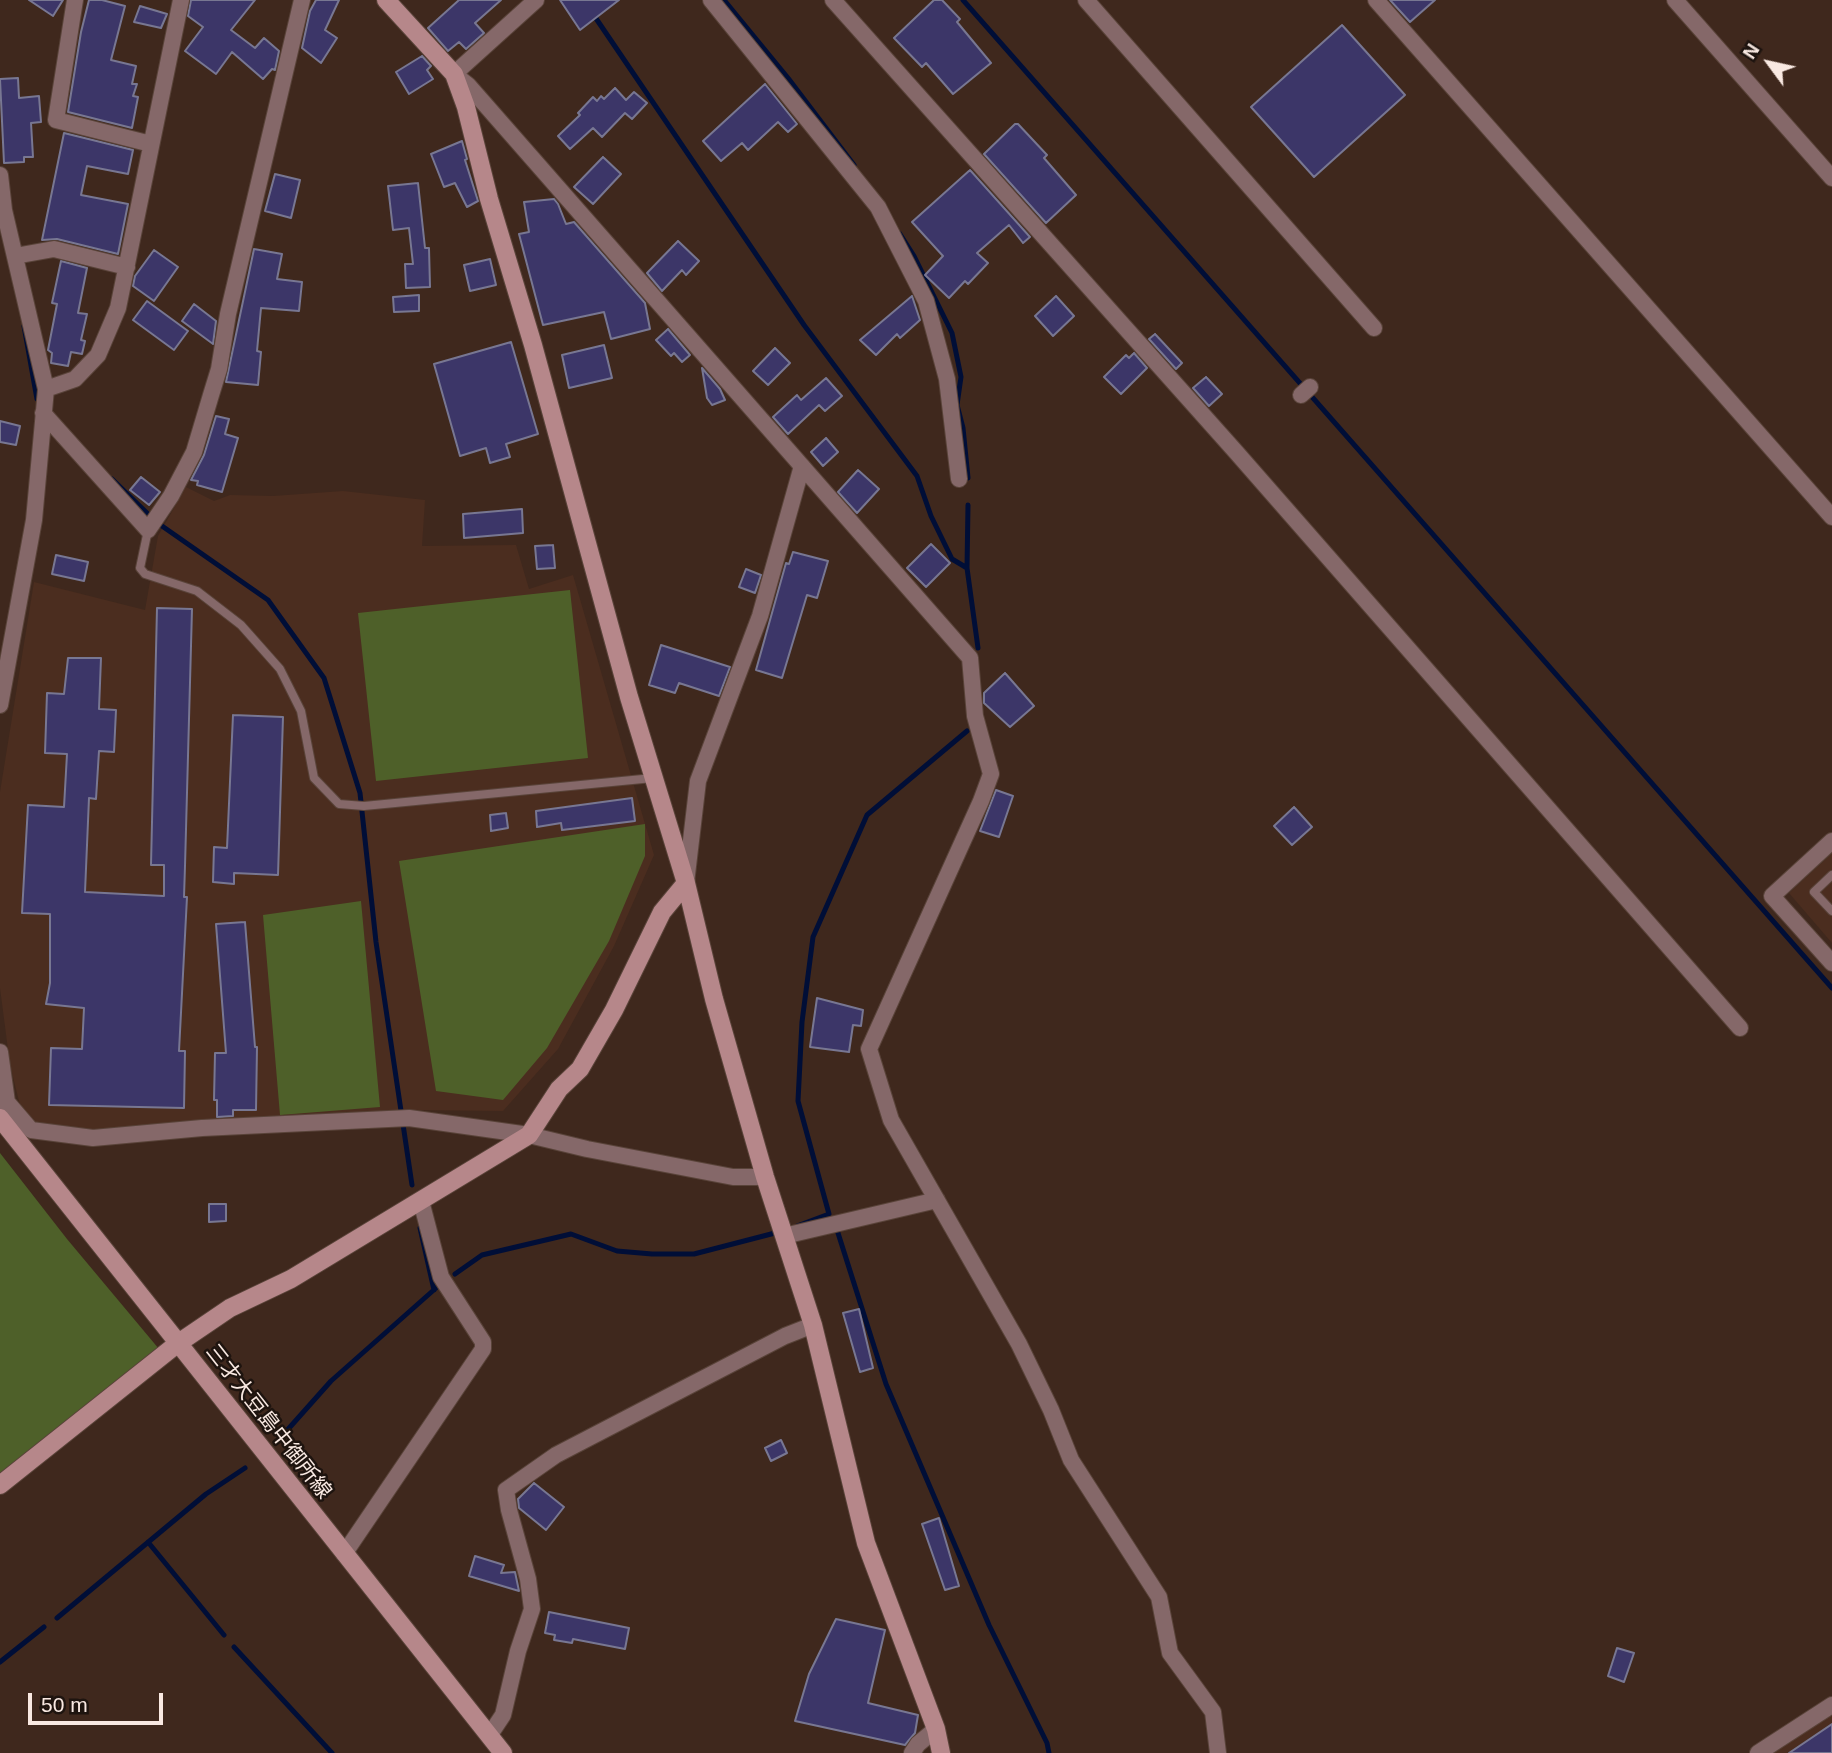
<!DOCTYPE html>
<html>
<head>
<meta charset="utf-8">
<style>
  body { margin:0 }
  #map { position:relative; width:1832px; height:1753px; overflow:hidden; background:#3f281d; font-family:Helvetica,sans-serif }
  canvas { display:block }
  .north { position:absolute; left:1734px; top:28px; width:70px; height:70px; -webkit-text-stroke:5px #1e140f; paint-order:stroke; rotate:303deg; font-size:19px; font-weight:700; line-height:28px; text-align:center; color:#f9e9e2 }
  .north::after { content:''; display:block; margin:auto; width:24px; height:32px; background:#f9e9e2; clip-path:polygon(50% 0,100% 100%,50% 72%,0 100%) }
  .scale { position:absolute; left:28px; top:1693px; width:135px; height:32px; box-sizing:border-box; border:4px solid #f9e9e2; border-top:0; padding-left:9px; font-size:21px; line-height:24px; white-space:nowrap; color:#f9e9e2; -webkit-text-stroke:5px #1e140f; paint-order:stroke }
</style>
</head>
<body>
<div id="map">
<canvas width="1832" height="1753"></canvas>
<div class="north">N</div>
<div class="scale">50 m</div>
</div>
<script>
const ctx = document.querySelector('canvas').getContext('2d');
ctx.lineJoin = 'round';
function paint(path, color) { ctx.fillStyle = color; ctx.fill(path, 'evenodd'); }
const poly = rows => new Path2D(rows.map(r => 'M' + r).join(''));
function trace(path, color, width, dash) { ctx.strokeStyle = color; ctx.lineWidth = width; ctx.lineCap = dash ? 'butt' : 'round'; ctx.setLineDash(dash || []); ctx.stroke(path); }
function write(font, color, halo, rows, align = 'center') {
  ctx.font = font + ' Helvetica,"Noto Sans JP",sans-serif'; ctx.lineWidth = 5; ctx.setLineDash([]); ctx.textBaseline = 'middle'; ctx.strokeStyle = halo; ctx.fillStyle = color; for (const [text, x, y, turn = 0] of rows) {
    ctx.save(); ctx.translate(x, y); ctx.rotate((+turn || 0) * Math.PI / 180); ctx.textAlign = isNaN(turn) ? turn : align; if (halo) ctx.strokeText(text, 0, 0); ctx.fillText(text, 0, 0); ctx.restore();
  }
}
const built = poly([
  [186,487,214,501,230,495,273,496,343,491,425,500,422,546,516,545,529,589,573,575,654,855,614,946,558,1049,503,1111,411,1110,94,1131,32,1124,25,1117,20,1105,10,1065,0,988,0,792,34,582,145,610,158,536],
  [1832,853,1832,943,1789,893],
  [1832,1705,1832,1753,1758,1753]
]);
const green = poly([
  [570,590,588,758,376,781,358,613],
  [645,824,645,856,609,941,547,1048,503,1100,436,1091,399,861],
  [361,901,380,1107,280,1115,263,915],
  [0,1153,67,1239,159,1349,0,1475]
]);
const stream = poly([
  [724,0,788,78,854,165],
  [963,0,1832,988],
  [593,14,804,325,917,476,931,516,952,559,967,568],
  [900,234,914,256,952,333,961,377,957,405,963,428,968,478],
  [24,326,37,399],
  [112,479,150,516],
  [968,505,967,568,978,648],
  [162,526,268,600,324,678,360,793,376,942,412,1185],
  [797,1226,829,1214,798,1101,802,1022,813,937,867,815,967,731],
  [420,1228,434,1290],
  [838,1233,886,1384,989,1625,1047,1743,1049,1753],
  [455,1274,482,1255,571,1234,617,1251,652,1254,694,1254,775,1233],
  [282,1436,331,1381,436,1288],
  [148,1542,224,1635],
  [57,1618,206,1494,245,1468],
  [234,1647,332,1753],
  [0,1662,44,1627]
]);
const building = poly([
  [29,0,63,0,53,16,29,0],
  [89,0,102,0,125,6,111,60,136,66,132,84,137,84,133,96,138,97,132,128,68,112,81,32,89,0],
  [191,0,255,0,231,30,255,48,264,38,279,51,275,70,272,69,263,79,232,52,216,74,185,51,203,27,188,16,191,0],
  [316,0,339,0,325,30,337,38,321,63,302,48,310,11,316,0],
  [459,0,501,0,475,23,484,33,466,49,459,42,448,51,428,28,459,0],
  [560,0,619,0,580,30,560,0],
  [934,0,942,0,960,19,957,22,991,63,953,94,926,63,922,67,894,38,934,0],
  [1390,0,1435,0,1410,22,1390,0],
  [140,6,167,14,161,28,134,22,140,6],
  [1342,25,1405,95,1314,177,1251,107,1342,25],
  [422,56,431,66,427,70,433,79,409,94,396,72,422,56],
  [18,78,19,98,39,96,41,122,31,123,33,157,24,157,24,162,4,163,0,79,18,78],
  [765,84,797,124,788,132,778,122,748,150,742,143,721,161,703,141,765,84],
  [615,88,626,100,634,92,647,103,632,119,625,113,602,137,593,128,570,149,558,136,580,115,578,113,593,97,597,101,601,96,604,99,615,88],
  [1015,124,1018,124,1047,155,1044,158,1076,195,1046,223,984,154,1015,124],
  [64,133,133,150,128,174,87,166,81,195,128,204,118,254,57,239,42,240,64,133],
  [462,141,467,159,465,160,478,201,467,207,455,183,444,187,431,154,462,141],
  [603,157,621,174,593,204,574,187,603,157],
  [970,170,1030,237,1023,243,1009,225,977,253,988,263,968,284,965,281,949,298,925,275,943,256,912,222,970,170],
  [275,174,300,180,291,218,265,211,275,174],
  [418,183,425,248,429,248,430,287,406,288,405,264,413,264,409,228,393,230,388,186,418,183],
  [554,199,558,204,566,224,574,222,645,303,650,329,611,339,604,312,543,325,519,234,529,232,524,202,554,199],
  [678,241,699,261,686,275,682,270,662,291,647,273,678,241],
  [254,249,282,254,277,279,302,282,299,311,261,308,257,351,261,352,258,385,226,382,254,249],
  [154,250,178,267,154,301,133,286,135,276,154,250],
  [490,259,496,285,470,291,464,265,490,259],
  [61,261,87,268,78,313,87,314,81,340,85,341,82,354,71,352,68,366,51,363,52,353,48,350,57,304,52,303,61,261],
  [419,295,419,311,394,312,393,297,419,295],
  [912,296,920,320,900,338,897,334,876,355,860,340,912,296],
  [1056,296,1074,316,1053,336,1035,316,1056,296],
  [147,301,188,331,174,350,133,320,147,301],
  [194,304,216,321,213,344,182,321,194,304],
  [668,329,690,355,682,362,674,353,671,356,656,340,668,329],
  [1155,334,1182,363,1176,369,1149,339,1155,334],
  [511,342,538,434,506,444,510,457,490,463,486,448,460,456,434,364,511,342],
  [604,345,612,378,569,388,562,355,604,345],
  [775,348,790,363,768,385,753,371,775,348],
  [1134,353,1147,368,1121,394,1104,377,1126,355,1129,358,1134,353],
  [702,368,720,389,725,400,712,405,707,398,702,368],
  [1206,377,1222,394,1209,406,1193,388,1206,377],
  [826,378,842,396,825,411,819,405,788,434,773,417,797,395,801,400,826,378],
  [216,416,229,419,225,434,238,438,222,492,197,485,198,481,191,480,204,455,216,416],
  [0,421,20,426,16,445,0,442,0,421],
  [826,438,838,452,823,466,811,452,826,438],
  [858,470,879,489,857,513,838,492,858,470],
  [141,477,160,492,149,505,130,490,141,477],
  [522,509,523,533,464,538,463,514,522,509],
  [931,544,950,563,926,587,907,568,931,544],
  [553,545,555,568,537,569,535,546,553,545],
  [793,552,828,561,817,598,807,595,782,678,756,670,786,563,789,564,793,552],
  [56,555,88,562,84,581,52,574,56,555],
  [746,569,761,575,755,593,739,587,746,569],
  [157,608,192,609,185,866,184,897,187,897,179,1051,185,1051,184,1108,49,1105,51,1048,82,1049,84,1008,46,1004,50,983,50,914,22,913,28,805,64,807,67,754,45,753,47,693,64,694,68,658,101,658,99,709,116,710,114,752,99,751,96,799,89,798,85,892,164,896,164,865,151,865,157,608],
  [661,645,730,667,719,696,679,683,675,693,649,685,661,645],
  [1005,673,1034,706,1010,727,984,703,984,693,1005,673],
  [233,715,283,717,278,875,234,873,234,884,213,882,214,847,227,848,233,715],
  [996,790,1013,796,999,837,980,831,996,790],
  [632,798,635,821,562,830,561,823,537,827,536,811,632,798],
  [1294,807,1312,827,1292,845,1274,826,1294,807],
  [506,813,508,828,491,831,490,815,506,813],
  [245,922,255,1047,257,1047,256,1110,233,1110,233,1116,217,1117,217,1100,214,1100,215,1053,226,1053,216,924,245,922],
  [817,998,863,1010,861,1026,853,1025,849,1052,810,1047,817,998],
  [209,1204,226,1204,226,1221,209,1222,209,1204],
  [859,1309,873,1368,860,1372,843,1313,859,1309],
  [781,1440,787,1453,771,1461,765,1448,781,1440],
  [534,1483,564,1507,546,1530,519,1508,518,1499,534,1483],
  [939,1518,959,1586,945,1590,922,1524,939,1518],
  [475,1556,504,1565,501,1573,515,1572,519,1591,469,1576,475,1556],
  [549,1612,629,1628,625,1649,573,1639,572,1643,554,1640,555,1635,545,1633,549,1612],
  [836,1619,885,1630,868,1703,918,1715,915,1733,905,1745,795,1721,809,1674,836,1619],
  [1617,1648,1634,1653,1624,1682,1608,1676,1617,1648],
  [1832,1724,1832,1753,1789,1753,1832,1724]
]);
const lane = poly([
  [148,530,140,568,145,574,197,591,241,625,280,669,301,711,314,778,339,804,364,806,653,778],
  [1832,875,1814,892,1832,911]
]);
const street = poly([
  [75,0,56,120,151,144],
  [536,0,454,74,468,85,970,658,975,716,991,774,981,801,869,1049,891,1120,1019,1344,1051,1410,1071,1460,1159,1597,1170,1653,1213,1712,1218,1753],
  [711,0,878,207,926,301,947,379,959,479],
  [833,0,1236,452,1740,1028],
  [1086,0,1374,328],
  [1376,0,1832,517],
  [1675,0,1832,178],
  [0,175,4,210,46,389,34,520,0,705],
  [15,256,54,249,127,267],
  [46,389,75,379,98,355,118,308,181,0],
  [1301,395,1310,387],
  [43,413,148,530,171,496,194,452,211,395,219,369,228,314,302,0],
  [1832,841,1772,896,1832,963],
  [686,883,698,781,760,616,802,466],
  [0,1052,7,1102,0,1110],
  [7,1102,31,1130,93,1138,202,1128,409,1118,529,1135,587,1149,733,1177,765,1177],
  [784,1236,937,1200],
  [344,1554,483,1349,483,1342,441,1277,421,1201],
  [489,1736,503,1715,518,1651,532,1609,528,1579,509,1510,506,1490,556,1455,785,1336,813,1325],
  [912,1753,918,1744,936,1729],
  [1758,1753,1832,1705]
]);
const secondary = poly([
  [386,0,454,74,466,107,489,199,533,345,629,697,686,883,714,999,765,1177,813,1325,866,1543,936,1729,941,1753],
  [0,1118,503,1753],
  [0,1485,177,1344,230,1308,291,1279,529,1135,559,1089,580,1069,614,1010,662,912,686,883]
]);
const streetNames = [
  ["三才大豆島中御所線",268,1422,52]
];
paint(built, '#4b2d1f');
paint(green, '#4e6029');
trace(stream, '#000e37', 5);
paint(building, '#3c3668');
trace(building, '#787792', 2);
trace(lane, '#594339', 10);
trace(street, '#594339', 18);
trace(secondary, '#594339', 20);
trace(lane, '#856869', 8);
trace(street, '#856869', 16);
trace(secondary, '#b6878a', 18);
write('21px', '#f9e9e2', '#1e140f', streetNames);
</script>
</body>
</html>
